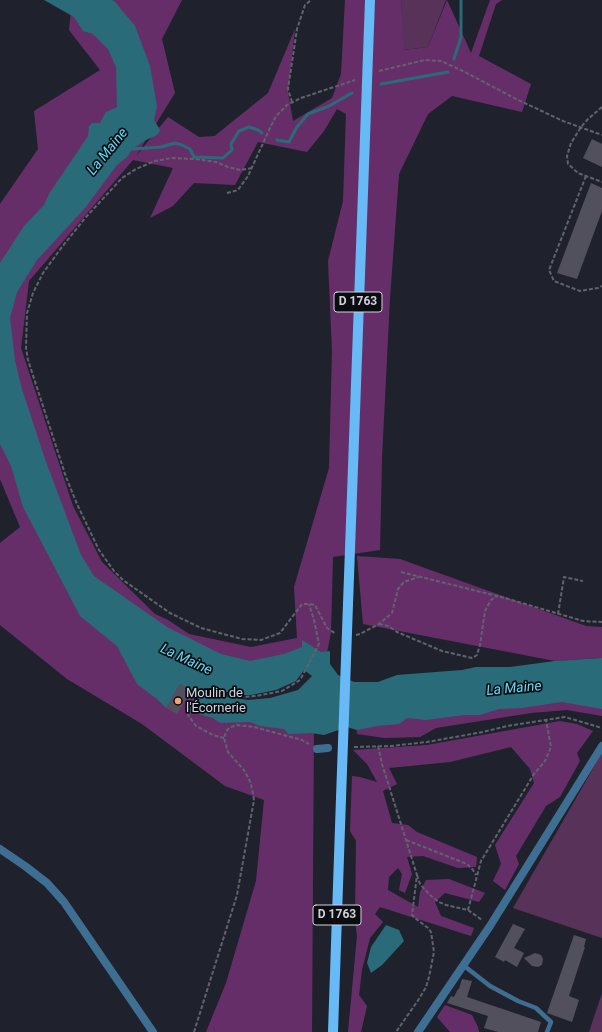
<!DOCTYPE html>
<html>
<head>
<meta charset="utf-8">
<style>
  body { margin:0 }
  canvas { display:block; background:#1f222d }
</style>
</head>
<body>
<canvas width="602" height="1032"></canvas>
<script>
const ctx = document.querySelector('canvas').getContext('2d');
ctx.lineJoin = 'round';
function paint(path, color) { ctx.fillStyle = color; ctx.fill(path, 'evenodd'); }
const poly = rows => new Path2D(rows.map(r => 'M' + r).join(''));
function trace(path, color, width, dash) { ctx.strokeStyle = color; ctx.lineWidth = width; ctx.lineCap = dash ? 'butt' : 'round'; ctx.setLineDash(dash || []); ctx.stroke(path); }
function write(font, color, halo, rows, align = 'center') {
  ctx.font = font + ' Roboto,sans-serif'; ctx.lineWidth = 3.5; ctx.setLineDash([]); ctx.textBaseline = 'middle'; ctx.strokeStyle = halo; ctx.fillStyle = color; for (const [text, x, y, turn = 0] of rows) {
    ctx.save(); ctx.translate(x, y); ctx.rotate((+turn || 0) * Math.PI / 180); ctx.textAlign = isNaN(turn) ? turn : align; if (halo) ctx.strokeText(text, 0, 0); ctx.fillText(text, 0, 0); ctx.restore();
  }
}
const green = poly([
  [401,0,446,0,428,47,403,50],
  [602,753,602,938,513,908],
  [602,993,602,1032,589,1032]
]);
const forest = poly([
  [72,0,182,0,162,39,175,93,136,156,168,117,199,137,215,136,217,134,268,93,295,29,288,92,293,121,332,98,341,74,345,0,401,0,404,50,428,47,447,0,471,53,490,0,502,0,496,4,479,56,531,84,522,112,452,96,428,114,399,174,390,298,382,458,380,550,333,557,331,632,314,721,312,1032,206,1032,226,983,256,881,264,800,225,786,142,724,67,679,0,625,0,543,20,527,0,479,0,204,38,149,34,111,100,70,69,30],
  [337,109,346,114,343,201,328,261,332,351,329,468,294,587,297,638,251,647,189,634,168,620,155,614,102,562,73,506,21,348,29,281,133,160,173,168,150,218,173,206,194,183,235,185,258,142,307,152,324,131],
  [357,556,400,559,586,626,602,627,602,658,555,661,363,624],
  [551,698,602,702,602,716,567,710,531,713,436,728,420,737,384,738,357,734,356,723],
  [560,721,577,724,593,731,577,753,580,761,560,797,546,806,516,856,519,864,505,890,493,881,501,864,495,845,534,783,530,769,511,747,450,762,389,768,397,784,383,791,392,823,408,825,417,832,477,857,476,867,458,868,423,856,407,857,412,874,405,893,399,890,402,874,398,868,389,877,388,890,418,907,420,892,426,880,449,879,485,893,479,902,445,893,435,902,441,916,474,928,471,936,380,907,375,914,383,922,370,938,362,970,359,995,367,1006,361,1032,348,1032,357,936,355,920,356,841,350,831,352,776,360,777,377,782,367,764,353,750,427,745],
  [445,1005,472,1015,478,1027,479,1032,450,1032,437,1017]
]);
const water = poly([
  [44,0,112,0,115,2,135,26,150,66,157,106,154,120,159,128,160,131,157,135,146,140,132,149,128,156,117,165,85,208,37,260,17,292,10,318,15,361,22,389,45,459,81,555,94,576,167,627,221,654,250,661,284,654,302,647,302,640,321,652,330,651,330,664,338,675,354,682,378,682,397,675,462,670,476,667,510,667,555,661,602,658,602,709,562,702,522,708,499,709,480,715,464,715,426,720,407,718,399,724,377,726,357,730,347,727,324,735,311,733,288,734,284,729,260,726,250,722,220,723,213,718,189,711,189,705,193,703,194,695,190,694,191,690,180,684,166,708,157,699,137,684,117,646,80,616,23,507,11,466,0,444,0,263,24,226,44,205,49,194,88,136,89,126,92,123,100,123,106,112,117,107,116,67,108,49,93,34,83,31,74,17],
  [386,925,399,930,404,941,382,965,371,973,367,963,371,947]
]);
const pier = poly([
  [304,670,312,676,298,690,270,698,248,700,216,695,192,695,194,689,211,688,238,695,251,695,276,690,296,681]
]);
const stream = poly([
  [454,59,461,37,461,0],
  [381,84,448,72],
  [277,140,289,142,297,127,308,114,329,106,352,93],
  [130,147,132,149,161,147,175,143,182,145,190,149,194,157,223,158,232,150,231,144,239,131,249,127,258,130,262,133]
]);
const building = poly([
  [592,139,602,144,602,167,583,158],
  [591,183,602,188,602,211,577,279,557,273],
  [180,684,192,690,177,714,166,708],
  [513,924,525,929,514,948,524,953,517,967,505,960,504,962,495,957],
  [574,935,586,939,584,947,585,947,569,996,579,1000,572,1022,547,1013],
  [535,953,541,955,543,959,542,965,538,967,532,966,524,958],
  [462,979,472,981,467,997,541,1022,538,1032,498,1032,484,1028,488,1016,447,1003,451,996,454,997,458,989,459,989]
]);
const path = poly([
  [379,71,425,60,441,61,463,71,516,99,563,121,602,135],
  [292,102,288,89,297,29,305,5,311,0],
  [602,107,588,119,581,127,571,143,567,156,568,164,578,173,602,182],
  [252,168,240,170,228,167,216,162,196,159,172,158,155,161,136,169,122,178,86,217,62,247,43,273,33,293,27,313,26,348,28,360,66,477,77,504,99,550,114,571,123,580,170,613,201,628,242,639,261,640,280,633,302,604,309,604,315,605,327,628,336,634],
  [586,176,549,270,554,281,580,291,598,288,602,286],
  [227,193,238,190,248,176,270,128,276,116,287,105,301,98,355,80],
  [401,572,505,598,583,621,602,622],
  [558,614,564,577,583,581],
  [379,624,388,626,397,632,442,651,472,658,477,655,480,645,485,611,491,600,497,596],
  [356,635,360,634,379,624,392,613,398,589,404,582,419,577],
  [224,738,213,735,196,726,188,715,187,704,190,697,196,693,218,693,242,697,256,696,282,691,300,680,319,644,314,620,309,604],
  [378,746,382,764,417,875,412,915,415,918,428,928,431,932,434,952,429,977,426,987,419,999,396,1032],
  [354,747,391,746,427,742,483,732,507,726,565,717,602,728],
  [406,840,467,864,473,870,476,875],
  [417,875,420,884,430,895,439,902,446,905,468,910,482,920],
  [468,910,481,861,534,774,545,761,551,747,546,720],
  [194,1032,237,895,254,800,252,788,249,779,244,770,228,752,224,738,226,732,229,728,237,725,254,727,302,740,309,744]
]);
const service = poly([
  [463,965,490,986,518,1001,536,1008,551,1022,547,1032]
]);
const minor = poly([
  [317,749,328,748],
  [0,849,25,866,47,883,64,902,153,1032]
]);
const tertiary = poly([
  [418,1032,490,926,602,746]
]);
const primary = poly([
  [348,604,370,0],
  [333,1032,341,798]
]);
const primaryBridge = poly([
  [341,798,348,604]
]);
const markers = [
  [178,701,4,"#f0a378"]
];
const shields = [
  [358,302,48],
  [337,915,48]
];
const shieldNames = [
  ["D 1763",358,302],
  ["D 1763",337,915]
];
const poiNames = [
  ["Moulin de",186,694],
  ["l'Écornerie",186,709]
];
const waterNames = [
  ["La Maine",108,152,-51],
  ["La Maine",186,660,25],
  ["La Maine",514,689,-5]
];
paint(green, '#583259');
paint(forest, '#662e69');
paint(water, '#2a6b79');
paint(pier, '#1f222d');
trace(stream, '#2a6b79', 3);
paint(building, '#53505d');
trace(path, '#60636d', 2, [4, 2]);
trace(service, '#3e6f93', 4.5);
trace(minor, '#3e6f93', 8);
trace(tertiary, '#3e6f93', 8);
trace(primary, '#67baf6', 10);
trace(primaryBridge, '#67baf6', 10);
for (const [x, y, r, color] of markers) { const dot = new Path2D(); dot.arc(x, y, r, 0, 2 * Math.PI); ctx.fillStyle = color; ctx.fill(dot); trace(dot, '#0a0c11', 1.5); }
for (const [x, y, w] of shields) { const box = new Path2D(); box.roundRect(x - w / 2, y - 10, w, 20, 3); ctx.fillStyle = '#0a0c11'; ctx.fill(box); trace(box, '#cfd2d9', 1); }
write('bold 12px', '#cfd2d9', null, shieldNames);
write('13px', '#cfd2d9', '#0a0c11', poiNames, 'left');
write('italic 14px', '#60ddf8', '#0a0c11', waterNames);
</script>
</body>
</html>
